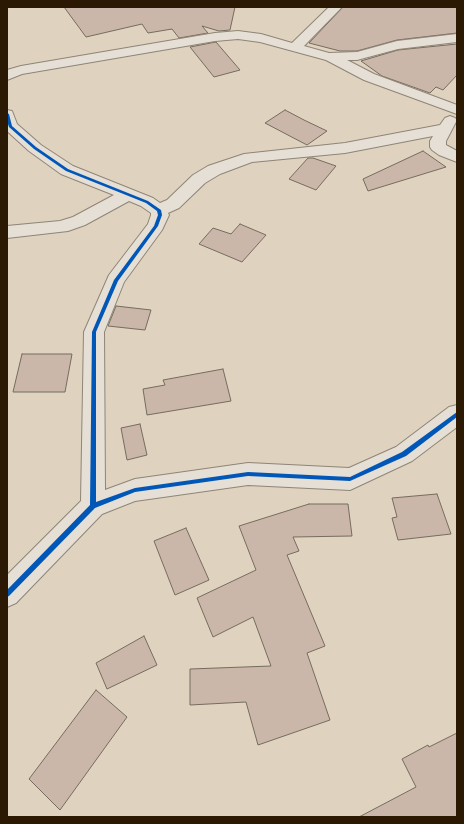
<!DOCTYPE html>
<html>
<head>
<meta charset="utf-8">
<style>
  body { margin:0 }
  #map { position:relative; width:464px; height:824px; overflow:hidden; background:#dfd2be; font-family:"EB Garamond",serif }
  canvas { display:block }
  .frame { position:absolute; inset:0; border:8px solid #2b1903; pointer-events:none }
</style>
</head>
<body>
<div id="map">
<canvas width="464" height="824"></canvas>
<div class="frame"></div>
</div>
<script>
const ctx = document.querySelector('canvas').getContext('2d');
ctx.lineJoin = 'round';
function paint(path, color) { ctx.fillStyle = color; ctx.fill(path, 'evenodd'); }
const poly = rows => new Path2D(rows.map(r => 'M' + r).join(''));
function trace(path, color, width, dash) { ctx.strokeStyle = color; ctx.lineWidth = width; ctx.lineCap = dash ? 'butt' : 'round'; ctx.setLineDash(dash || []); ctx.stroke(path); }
const building = poly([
  [64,7,235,7,230,30,219,31,202,26,208,33,179,38,172,29,148,33,142,24,86,37,64,7],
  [343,7,457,7,457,33,397,40,357,51,340,51,309,43,343,7],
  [216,42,240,70,214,77,190,47,216,42],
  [457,44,457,75,443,90,436,87,430,93,382,76,361,61,398,50,457,44],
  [285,110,304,120,327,131,307,145,265,123,285,110],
  [423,151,446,167,368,191,363,179,423,151],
  [308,158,313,158,336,166,316,190,289,179,308,158],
  [240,224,266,235,242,262,199,244,213,228,231,234,240,224],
  [116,306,151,310,145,330,108,326,116,306],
  [22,354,72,354,65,392,13,392,22,354],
  [223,369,231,401,147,415,143,389,165,385,163,380,223,369],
  [140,424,147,455,127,460,121,428,140,424],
  [437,494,451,534,398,540,392,518,397,517,392,498,437,494],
  [309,504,348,504,352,536,293,537,299,551,287,555,325,646,307,653,330,720,258,745,246,702,190,705,190,669,271,666,253,617,213,637,197,598,256,570,239,526,309,504],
  [186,528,209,580,175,595,154,541,186,528],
  [144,636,157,665,107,689,96,663,144,636],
  [96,690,127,717,60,810,29,779,96,690],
  [457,733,457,817,359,817,416,787,402,759,428,745,429,747,457,733]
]);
const street = poly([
  [329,7,342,7,304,46,329,53,357,52,397,41,457,34,457,42,398,49,357,60,347,60,374,74,457,105,457,114,364,80,326,60,260,42,238,39,215,41,22,74,7,80,7,70,21,66,215,33,238,31,261,34,292,43,329,7],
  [7,110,12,111,17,124,41,145,73,166,153,198,160,203,167,200,193,175,208,166,244,154,345,143,440,125,445,118,450,116,455,118,457,120,446,141,446,145,457,151,457,162,439,155,432,150,430,147,430,141,433,136,345,153,252,162,220,174,205,183,179,208,168,213,169,215,162,230,124,282,104,332,105,490,135,479,248,463,349,468,396,447,449,407,457,405,457,427,412,461,350,490,248,485,135,501,102,514,16,603,7,607,7,575,81,501,84,332,109,275,148,224,151,215,151,213,141,206,129,201,85,225,68,231,7,238,7,226,60,221,73,217,114,195,61,174,29,151,7,131,7,110]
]);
const cycleway = poly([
  [7,113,9,114,12,126,36,147,68,169,148,201,161,210,162,215,158,226,118,281,96,332,96,502,135,488,248,472,350,477,402,452,457,412,457,417,406,456,350,481,248,476,135,492,95,508,9,596,7,597,7,590,90,505,92,332,114,280,154,226,158,215,157,211,146,203,66,171,34,149,9,127,7,121,7,113]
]);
paint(building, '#cab7a9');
trace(building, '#756c5e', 1);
trace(street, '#8f8577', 2);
paint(street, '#e5dfd5');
paint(cycleway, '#0057b8');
</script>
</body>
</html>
